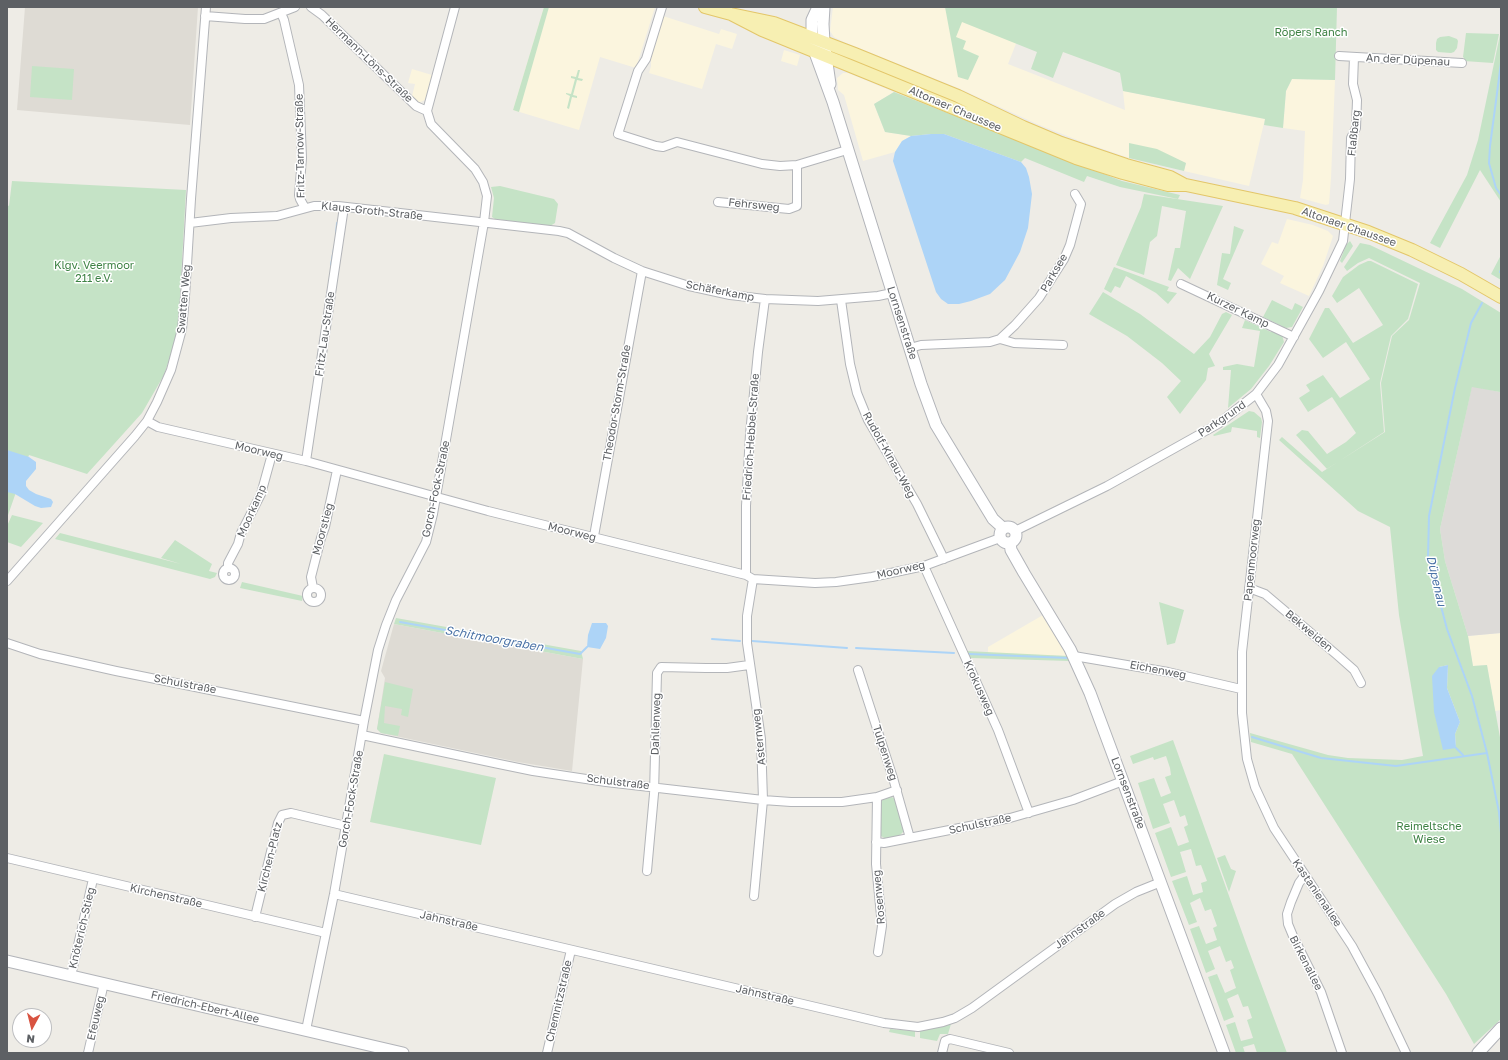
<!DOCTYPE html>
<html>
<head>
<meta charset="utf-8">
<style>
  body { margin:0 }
  #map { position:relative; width:1508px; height:1060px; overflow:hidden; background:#eeece6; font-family:"Golos Text",sans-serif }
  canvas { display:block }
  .frame { position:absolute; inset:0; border:8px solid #5d6064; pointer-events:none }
  .north { position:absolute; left:12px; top:1008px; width:40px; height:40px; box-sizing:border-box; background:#fff; border:1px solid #bebfc1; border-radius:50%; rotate:187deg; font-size:11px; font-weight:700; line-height:16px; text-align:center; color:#5d6064 }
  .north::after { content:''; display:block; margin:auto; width:14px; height:18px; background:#d85341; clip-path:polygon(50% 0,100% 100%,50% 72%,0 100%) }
</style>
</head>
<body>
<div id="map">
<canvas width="1508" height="1060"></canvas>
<div class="frame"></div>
<div class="north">N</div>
</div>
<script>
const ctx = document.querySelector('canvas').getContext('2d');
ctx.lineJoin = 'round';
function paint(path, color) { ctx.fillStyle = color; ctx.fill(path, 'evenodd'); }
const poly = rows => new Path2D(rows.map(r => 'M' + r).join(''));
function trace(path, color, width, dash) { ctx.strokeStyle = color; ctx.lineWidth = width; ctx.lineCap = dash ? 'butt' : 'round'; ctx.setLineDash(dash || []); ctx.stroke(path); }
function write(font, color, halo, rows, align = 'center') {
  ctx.font = font + ' "Golos Text",sans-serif'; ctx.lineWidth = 3; ctx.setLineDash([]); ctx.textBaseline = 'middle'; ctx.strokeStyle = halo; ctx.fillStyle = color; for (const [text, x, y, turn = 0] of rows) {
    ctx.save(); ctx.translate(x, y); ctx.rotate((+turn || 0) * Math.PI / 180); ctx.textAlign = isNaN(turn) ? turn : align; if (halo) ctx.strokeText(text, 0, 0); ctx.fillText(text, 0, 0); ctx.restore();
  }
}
const commercial = poly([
  [544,7,655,7,636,68,600,57,579,130,513,110],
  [833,7,941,7,1019,36,1008,64,1125,110,1123,91,1265,119,1249,186,1184,171,1186,163,1129,144,1129,158,1080,141,1037,124,958,88,844,42,834,37,830,31],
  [663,16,719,34,721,29,737,34,732,49,716,44,702,89,649,73,651,66,651,54],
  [784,50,800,55,797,66,781,61],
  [412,69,432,75,425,100,418,103,412,96,415,84,408,83],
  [843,73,848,73,894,92,874,104,885,132,911,136,902,141,895,152,863,161,844,95,838,90,837,78],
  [1292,79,1335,80,1331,178,1329,204,1326,205,1300,198,1303,180,1305,131,1283,128,1286,91],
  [1287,219,1313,225,1328,231,1333,236,1323,266,1309,296,1280,283,1284,276,1261,264,1272,242,1278,244],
  [1043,615,1068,656,988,653,988,647],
  [1501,633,1501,710,1495,711,1487,665,1473,666,1468,636]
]);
const industrial = poly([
  [1472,386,1500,392,1501,388,1501,633,1468,636,1445,561,1440,529]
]);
const education = poly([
  [25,7,198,7,190,125,17,110],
  [394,624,583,659,572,771,518,762,381,733,377,729,385,678,381,671]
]);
const green = poly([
  [544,7,549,7,519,112,513,110],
  [945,7,1337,7,1335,80,1292,79,1286,91,1283,128,1264,125,1265,119,1123,91,1120,73,1063,52,1053,78,1031,69,1037,52,962,22,956,37,966,41,963,49,979,56,968,80,958,77],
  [1501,30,1501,202,1480,170,1440,248,1430,243,1467,175,1478,140],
  [1466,33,1499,34,1493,63,1464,61,1464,58,1463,57],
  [1449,36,1457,39,1458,41,1457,48,1454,52,1451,53,1438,52,1436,50,1436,43,1437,39,1440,37],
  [32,66,74,69,72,100,30,97],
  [578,70,580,70,578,78,583,79,582,81,577,80,573,95,577,96,577,98,572,97,569,109,567,108,570,96,566,94,566,93,571,94,575,79,571,78,571,76,576,77],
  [894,92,1122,181,1180,195,1178,199,1120,187,1087,176,1084,182,1025,158,1021,162,944,134,931,134,911,136,885,132,874,104],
  [1129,143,1157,149,1186,163,1184,171,1129,158],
  [12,181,186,190,178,333,164,375,142,413,87,474,29,455,7,518,7,205,9,206],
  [500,186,554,199,558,204,555,223,550,226,495,219,492,217,494,198,491,187],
  [1144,194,1223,206,1190,279,1178,268,1171,281,1168,280,1175,248,1180,248,1186,211,1162,206,1157,236,1150,242,1144,275,1116,265,1141,207],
  [1234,226,1244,230,1223,279,1231,283,1228,290,1217,285,1222,253,1230,254],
  [1350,241,1353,246,1342,263,1340,261,1346,245],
  [1360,243,1370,245,1462,289,1501,313,1500,392,1472,387,1440,529,1445,561,1468,636,1473,666,1487,665,1501,743,1501,1019,1474,1044,1446,994,1292,754,1251,742,1250,733,1328,755,1348,758,1402,760,1423,756,1399,615,1390,527,1358,511,1279,440,1282,437,1322,472,1385,432,1381,383,1392,336,1409,320,1420,283,1369,258,1358,263,1347,271,1344,267],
  [1448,665,1447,688,1460,722,1455,734,1456,748,1439,667],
  [1501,255,1501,280,1491,274],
  [1368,261,1371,261,1418,284,1408,319,1391,336,1380,383,1384,432,1327,469,1296,435,1302,430,1308,431,1327,454,1346,442,1356,433,1332,397,1308,412,1299,398,1310,391,1306,385,1323,375,1340,398,1370,379,1346,342,1323,358,1309,339,1325,308,1329,308,1353,343,1383,325,1359,288,1337,303,1332,296,1343,277,1359,265],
  [1114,267,1169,287,1167,291,1177,293,1168,304,1156,293,1126,276,1120,288,1115,286,1111,293,1104,289],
  [1103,292,1140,314,1194,354,1210,337,1222,314,1226,312,1232,315,1209,354,1215,366,1208,368,1206,380,1180,414,1167,397,1181,381,1162,363,1127,336,1089,314],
  [1272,300,1292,310,1295,303,1303,307,1292,327,1286,328,1263,317],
  [1245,320,1271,332,1276,332,1282,335,1284,342,1269,366,1251,389,1228,408,1231,370,1223,370,1223,367,1237,364,1254,367,1260,331,1242,328],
  [1249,411,1254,412,1261,418,1262,422,1260,438,1257,437,1257,431,1232,427,1231,432,1214,436,1213,435],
  [12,515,43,523,21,547,7,542,7,526],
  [60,533,181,564,161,558,175,540,212,564,209,571,217,573,215,577,210,579,55,539],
  [242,582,303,596,302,601,240,588],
  [1159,602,1184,610,1175,643,1167,645],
  [396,618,581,651,583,659,394,624],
  [966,651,1068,656,1070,661,970,658],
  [385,682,413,689,408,717,401,715,402,709,385,706,384,723,400,726,398,736,381,733,377,729],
  [1173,740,1247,946,1287,1053,1257,1053,1254,1044,1243,1047,1245,1053,1236,1053,1226,1025,1235,1022,1241,1041,1253,1038,1247,1020,1252,1018,1248,1006,1243,1007,1238,994,1227,999,1234,1017,1224,1021,1208,977,1217,974,1225,993,1236,988,1230,970,1234,968,1231,960,1226,962,1220,946,1208,951,1215,969,1206,973,1190,929,1199,926,1206,944,1217,940,1213,928,1217,926,1211,909,1205,911,1200,898,1190,903,1197,922,1189,925,1172,881,1187,876,1193,895,1203,892,1201,883,1207,881,1201,865,1196,866,1191,849,1180,852,1186,872,1171,877,1155,833,1171,827,1178,846,1189,842,1184,827,1188,825,1185,815,1180,817,1174,800,1163,804,1170,823,1153,829,1138,783,1154,778,1161,797,1171,793,1165,777,1171,775,1170,768,1166,756,1154,760,1153,757,1133,764,1130,756],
  [384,754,496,778,481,845,370,822],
  [892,797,895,799,904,831,898,837,886,839,881,836,879,830,881,802,883,799],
  [1225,855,1231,869,1236,871,1229,892,1217,858],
  [951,1024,948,1034,940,1034,937,1041,920,1038,920,1031,941,1027],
  [890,1029,915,1031,915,1037,889,1032]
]);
const water = poly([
  [931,134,944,134,1021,162,1026,168,1029,177,1032,194,1028,228,1020,252,1005,280,990,294,971,301,959,304,948,304,941,299,936,292,893,161,895,152,902,141,911,136],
  [7,450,29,457,36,462,36,469,26,481,26,486,29,490,36,494,51,499,53,502,51,507,41,508,35,506,15,494,7,492],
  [592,623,606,623,608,626,606,638,600,649,587,647,588,635],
  [1448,665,1447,688,1460,722,1455,734,1456,748,1443,750,1434,712,1432,676,1439,667]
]);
const stream = poly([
  [1501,63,1490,146,1489,163,1496,188,1501,195],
  [336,235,337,223],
  [331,265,334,249],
  [1500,272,1501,270],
  [1482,303,1471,323,1455,388,1429,516,1428,557,1447,629,1472,696,1487,753,1499,812,1501,833],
  [400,622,580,654,587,647],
  [712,639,740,641],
  [752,641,847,648],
  [856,648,954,653],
  [969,654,1069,658],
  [1252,737,1321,758,1396,766,1487,753],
  [1456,748,1463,755]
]);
const street = poly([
  [311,7,322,15,416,106,427,111],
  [662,7,646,59,638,71,618,134,656,146,663,147,677,142,762,164,780,166,797,165,847,150],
  [281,13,284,20,299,85,302,158,299,195,300,199,305,208],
  [205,16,245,19,264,19,295,7],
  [1339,56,1462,63],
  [718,202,789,209,797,206,797,165],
  [190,223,231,218,277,216,314,206,338,206,559,231,568,233,614,258,642,271,689,286,730,295,765,299,818,301,878,296,892,293],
  [1181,284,1294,337],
  [841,300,850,364,857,393,868,420,917,504,944,559],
  [1000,339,1014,343,1063,345],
  [910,348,921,345,990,342,1000,339,1015,325,1039,298,1064,259,1070,245,1081,204,1075,194],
  [1256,394,1266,411,1268,421,1242,652,1242,713,1247,759,1255,787,1274,828,1352,946,1378,994,1406,1053],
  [147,421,158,427,306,461,488,511,746,575,753,579,815,583,836,582,872,577,924,566,1000,538],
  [306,461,344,207],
  [1015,531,1107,486,1218,424,1256,394,1278,365,1319,291,1343,241,1350,179,1351,138,1356,128,1357,100,1353,84,1354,57],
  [594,536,642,271],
  [924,566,998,730,1029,813],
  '223 574a6 6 0 1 1 12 0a6 6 0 1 1-12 0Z',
  [228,568,228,563,238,544,241,533,261,494,272,454],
  [746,575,746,506,750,434,758,352,765,299],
  [753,579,747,616,747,643,761,739,763,800,754,896],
  [7,581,135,436,147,421,157,402,171,370,182,329,185,297,191,199,206,7],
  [313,588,311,577,321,538,325,527,337,470],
  [1249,588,1265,594,1337,655,1354,670,1361,683],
  '307 595a7 7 0 1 1 14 0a7 7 0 1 1-14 0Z',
  [7,643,40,654,116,671,364,721],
  [1074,656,1168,672,1241,689],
  [858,670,893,778,910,838],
  [362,735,499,764,533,771,606,782,763,800,791,802,842,802,877,797,897,790],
  [877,797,876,864,882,926,878,952],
  [876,842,884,843,1010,818,1073,800,1123,781],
  [7,858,326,933],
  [647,871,654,794,657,673,661,667,706,668,727,668,749,665],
  [1305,875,1299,883,1291,902,1287,914,1288,924,1293,936,1321,992,1342,1053],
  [334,894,884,1023,918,1027,943,1022,955,1018,972,1008,1115,904,1136,892,1161,882],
  [255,917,278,823,282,815,291,813,346,826],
  [71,976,93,879],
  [306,1030,334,894,364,721,378,650,386,625,396,600,426,542,433,514,484,222,487,196,483,182,475,169,431,124,427,111,455,7],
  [88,1053,104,983],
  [547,1053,571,950],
  [942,1053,945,1041,950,1039,1009,1053]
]);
const secondary = poly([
  [818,7,812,20,812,38,814,50,833,102,921,384,936,425,993,519,1003,528],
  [824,7,823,24,824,42,830,84],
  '1000 535a8 8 0 1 1 16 0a8 8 0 1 1-16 0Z',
  [1010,543,1011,550,1024,573,1070,649,1090,693,1224,1053],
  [7,961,403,1053],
  [1478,1053,1501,1028]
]);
const primary = poly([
  [705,7,731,14,774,23,855,54,958,96,1023,127,1061,143,1126,165,1170,177,1183,184],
  [731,14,762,30,1076,158,1123,173,1168,185,1186,185,1295,208,1368,232,1412,250,1461,274,1501,297]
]);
const parkNames = [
  ["Röpers Ranch",1311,33],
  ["Klgv. Veermoor",94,266],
  ["211 e.V.",94,279],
  ["Reimeltsche",1429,827],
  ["Wiese",1429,840]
];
const streetNames = [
  ["Hermann-Löns-Straße",369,60,44],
  ["An der Düpenau",1408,60,3],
  ["Altonaer Chaussee",955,109,23],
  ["Flaßbarg",1354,133,-84],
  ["Fritz-Tarnow-Straße",300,146,-91],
  ["Fehrsweg",754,205,6],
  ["Klaus-Groth-Straße",372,211,6],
  ["Altonaer Chaussee",1349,227,19],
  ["Parksee",1054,273,-60],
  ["Schäferkamp",720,291,11],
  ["Swatten Weg",184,299,-85],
  ["Kurzer Kamp",1238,310,26],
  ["Lornsenstraße",902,323,72],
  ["Fritz-Lau-Straße",325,334,-82],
  ["Theodor-Storm-Straße",617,403,-80],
  ["Parkgrund",1222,419,-34],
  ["Friedrich-Hebbel-Straße",751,437,-86],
  ["Moorweg",259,451,13],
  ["Rudolf-Kinau-Weg",889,455,61],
  ["Gorch-Fock-Straße",436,489,-78],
  ["Moorkamp",252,511,-66],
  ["Moorstieg",323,529,-75],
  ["Moorweg",572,532,14],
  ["Papenmoorweg",1252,560,-84],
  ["Moorweg",901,570,-13],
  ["Bekweiden",1309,631,40],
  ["Eichenweg",1158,670,11],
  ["Schulstraße",185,684,11],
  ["Krokusweg",979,688,66],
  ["Dahlienweg",656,724,-88],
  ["Asternweg",759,737,-96],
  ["Tulpenweg",885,753,72],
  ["Schulstraße",618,782,7],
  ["Lornsenstraße",1128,793,69],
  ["Gorch-Fock-Straße",351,799,-80],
  ["Schulstraße",980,824,-12],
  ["Kirchen-Platz",270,857,-76],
  ["Kastanienallee",1317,893,56],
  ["Kirchenstraße",166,896,13],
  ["Rosenweg",879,897,-95],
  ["Jahnstraße",449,921,13],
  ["Knöterich-Stieg",82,928,-77],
  ["Jahnstraße",1080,929,-36],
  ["Birkenallee",1306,963,63],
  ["Jahnstraße",765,995,13],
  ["Chemnitzstraße",559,1001,-77],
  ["Friedrich-Ebert-Allee",205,1007,13],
  ["Efeuweg",96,1018,-77]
];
const waterNames = [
  ["Düpenau",1436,581,77],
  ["Schitmoorgraben",494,639,10]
];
paint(commercial, '#fbf5de');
paint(industrial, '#dddbd8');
paint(education, '#dedbd4');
paint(green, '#c5e3c6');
paint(water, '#add4f7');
trace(stream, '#add4f7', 2);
trace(street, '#b3b5b9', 10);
trace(secondary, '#b2b4b9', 13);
trace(primary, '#e3c669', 14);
trace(street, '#fff', 8);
trace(secondary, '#fff', 11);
trace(primary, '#f7efb2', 12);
write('11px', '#3e8244', '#fff', parkNames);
write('11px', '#5d6064', '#fff', streetNames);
write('italic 12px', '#4c74a7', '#fff', waterNames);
</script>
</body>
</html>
